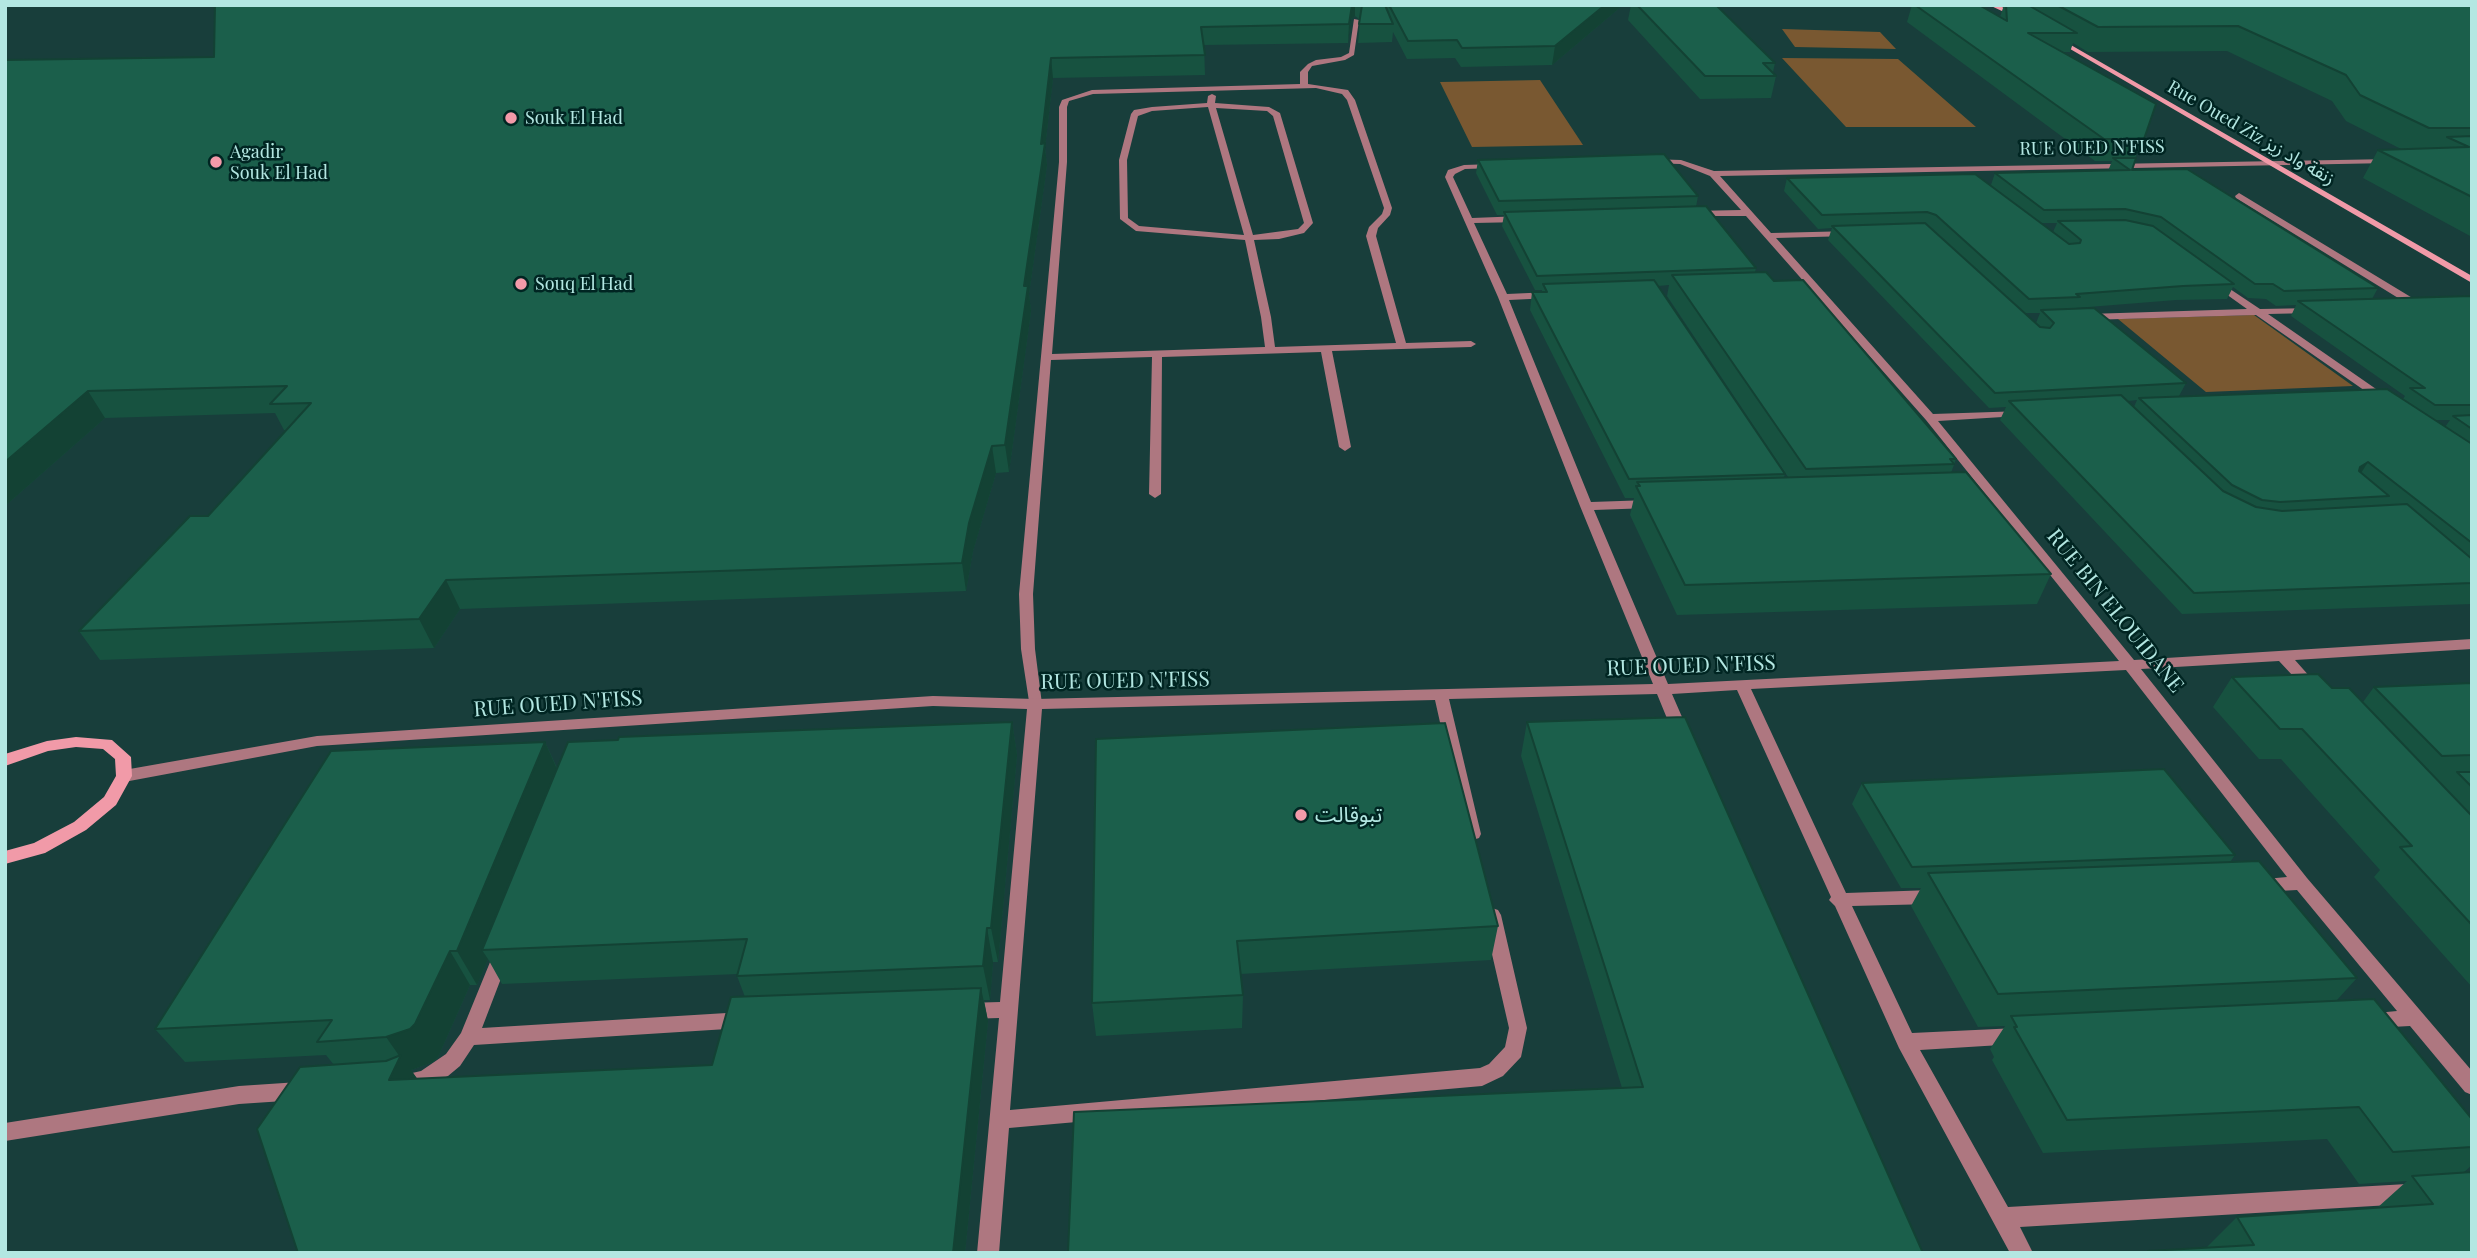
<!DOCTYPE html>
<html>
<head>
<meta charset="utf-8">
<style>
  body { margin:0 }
  #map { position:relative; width:2477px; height:1258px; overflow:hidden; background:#183e3b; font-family:"Playfair Display",serif }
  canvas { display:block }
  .frame { position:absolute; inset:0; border:7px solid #b3e7e2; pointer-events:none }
</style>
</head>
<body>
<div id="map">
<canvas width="2477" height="1258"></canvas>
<div class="frame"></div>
</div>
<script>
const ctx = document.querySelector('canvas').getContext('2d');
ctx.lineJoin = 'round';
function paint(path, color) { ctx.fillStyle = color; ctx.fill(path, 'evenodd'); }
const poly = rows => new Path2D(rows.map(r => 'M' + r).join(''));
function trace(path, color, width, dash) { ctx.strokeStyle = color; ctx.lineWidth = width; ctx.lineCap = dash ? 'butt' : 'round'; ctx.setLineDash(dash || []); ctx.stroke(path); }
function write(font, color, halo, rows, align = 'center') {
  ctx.font = font + ' "Playfair Display","Noto Sans Arabic",serif'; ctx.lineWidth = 5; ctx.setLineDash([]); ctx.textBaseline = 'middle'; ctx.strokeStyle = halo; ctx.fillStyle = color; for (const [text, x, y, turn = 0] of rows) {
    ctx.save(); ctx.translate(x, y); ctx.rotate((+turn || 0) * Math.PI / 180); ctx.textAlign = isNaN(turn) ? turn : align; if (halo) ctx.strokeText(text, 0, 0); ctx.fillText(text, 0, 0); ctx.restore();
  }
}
const green = poly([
  [1782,29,1880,32,1896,49,1795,47],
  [1782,58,1898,59,1976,127,1846,127],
  [1540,80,1583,145,1472,147,1440,82],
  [2254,315,2353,386,2206,392,2118,319]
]);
const lane = poly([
  [1354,19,1359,20,1354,55,1345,60,1312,66,1308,72,1308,84,1348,90,1355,100,1392,208,1390,215,1378,228,1376,236,1406,343,1471,341,1476,344,1471,347,1332,351,1351,447,1345,451,1339,447,1321,352,1162,357,1161,494,1155,498,1149,494,1152,357,1051,360,1033,594,1035,649,1042,704,1040,708,1030,708,1021,649,1019,594,1059,162,1059,107,1062,100,1092,90,1300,84,1300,72,1308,64,1316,60,1341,57,1349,53,1354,19],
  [1316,88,1342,94,1347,100,1384,208,1382,214,1369,227,1366,236,1396,343,1275,347,1271,317,1254,240,1279,239,1304,233,1313,223,1280,113,1269,107,1215,103,1216,96,1212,94,1208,96,1207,103,1152,107,1134,110,1131,114,1119,160,1120,219,1136,231,1245,240,1261,317,1265,347,1052,354,1067,162,1067,107,1069,101,1093,94,1316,88],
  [1208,107,1244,235,1139,226,1128,218,1127,160,1138,116,1152,111,1208,107],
  [1216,108,1267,111,1273,116,1304,223,1298,229,1253,235,1216,108],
  [2239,193,2424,305,2425,307,2416,309,2236,198,2235,196,2239,193]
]);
const street = poly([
  [1648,159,1681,160,1714,171,2393,159,2394,161,2390,163,1720,176,1771,233,1853,231,1855,233,1850,236,1776,238,1933,414,2023,411,2023,415,2019,416,1938,421,2134,660,2472,639,2472,649,2295,660,2319,687,2312,692,2307,691,2279,661,2141,669,2307,878,2472,1071,2472,1095,2465,1092,2410,1026,2373,1028,2366,1026,2364,1020,2366,1014,2397,1011,2297,890,2260,892,2254,890,2251,885,2254,880,2287,877,2126,670,1751,689,1846,893,1932,890,1938,892,1941,897,1938,902,1932,904,1852,906,1912,1033,2017,1028,2024,1030,2027,1036,2024,1042,2017,1044,1920,1050,2008,1207,2407,1184,2414,1187,2417,1194,2414,1201,2407,1204,2020,1227,2033,1253,2010,1253,1899,1048,1835,906,1829,900,1831,897,1737,690,1672,694,1689,733,1686,737,1681,738,1676,737,1673,733,1657,694,1449,699,1481,834,1479,838,1473,840,1467,838,1465,834,1435,700,1042,709,1010,1110,1480,1068,1489,1064,1505,1047,1509,1028,1483,915,1486,910,1492,908,1498,910,1501,915,1527,1028,1521,1057,1503,1076,1482,1086,1009,1128,999,1253,977,1253,999,1018,966,1019,959,1017,957,1011,959,1005,966,1003,1000,1002,1027,709,933,706,317,746,124,782,118,780,116,776,118,772,124,770,317,736,933,696,1035,699,1653,684,1580,506,1498,297,1445,177,1448,170,1464,165,1494,164,1498,166,1494,168,1465,169,1455,174,1453,177,1472,218,1523,216,1527,219,1523,222,1474,223,1507,294,1551,292,1556,295,1551,298,1509,300,1591,502,1650,500,1656,504,1650,508,1594,510,1668,684,2119,661,1926,420,1746,216,1690,216,1690,212,1693,211,1741,210,1710,176,1680,164,1648,163,1648,159],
  [2215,279,2260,309,2316,308,2317,310,2312,313,2268,314,2389,398,2389,402,2381,402,2256,315,2088,320,2083,317,2088,314,2247,309,2212,284,2210,282,2215,279],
  [501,948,507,950,510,955,482,1028,743,1012,750,1014,752,1020,750,1026,743,1028,474,1045,460,1066,448,1076,424,1088,406,1091,399,1088,396,1082,399,1076,421,1071,446,1054,461,1033,495,950,501,948],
  [299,1082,306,1085,309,1091,306,1097,299,1100,239,1104,5,1141,5,1123,239,1086,299,1082]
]);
const secondary = poly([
  [1989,5,1998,5,2022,17,2017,18,1989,5],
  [2053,37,2057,37,2472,276,2472,283,2053,39,2053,37],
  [76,737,112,740,131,757,132,776,116,805,86,830,45,853,5,864,5,851,34,843,74,822,104,797,116,776,115,759,103,749,76,747,48,751,5,766,5,754,47,741,76,737]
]);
const wall = poly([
  [215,5,1623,5,1552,65,1461,67,1455,58,1407,59,1393,32,1392,42,1358,43,1360,20,1355,16,1351,19,1348,43,1204,45,1205,75,1053,78,1045,148,1047,165,1029,294,1031,311,1009,472,996,473,973,551,966,591,460,609,434,648,100,660,79,631,208,516,286,430,284,430,275,413,105,418,5,506,5,60,214,57],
  [1631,5,1716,5,1775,63,1773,72,1776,76,1771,98,1700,99,1628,20],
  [1912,5,1979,5,2000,17,2004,5,2472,5,2472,237,2363,178,2378,150,2401,149,2346,121,2332,101,2227,51,2088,52,2073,43,2070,52,2062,52,2144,139,2135,158,2132,170,2378,288,2372,299,2472,296,2472,604,2182,614,2000,420,2006,407,1989,408,1828,240,1832,228,1818,229,1784,191,1787,178,1991,185,1995,173,2108,171,2112,161,2095,161,1907,22],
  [2041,223,2057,223,2053,232],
  [2233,287,2248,298,2266,299,2276,306,2296,305,2291,316,2405,396,2403,399,2179,396,2186,383,2075,309,2076,308,2176,300,2227,299],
  [2025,313,2040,313,2036,323],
  [2137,400,2134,407,2128,401],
  [2435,420,2450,420,2445,427],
  [1478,160,1698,196,1696,207,1756,268,1755,272,1774,281,1956,459,1951,473,2051,574,2037,604,1677,615,1630,515,1634,498,1625,498,1530,310,1532,292,1542,292,1542,290,1535,290,1502,226,1504,215,1497,215,1476,173],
  [1669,285,1667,296,1788,477,1784,477,1785,474,1658,286],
  [2232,677,2332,688,2363,702,2374,687,2472,683,2472,987,2374,877,2380,870,2281,759,2259,759,2213,707],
  [1012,722,1017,755,998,962,993,962,990,1000,984,1000,988,1021,965,1253,298,1253,334,1065,326,1055,185,1062,155,1029,545,742,557,768],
  [488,959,502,984,738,974,737,976,745,997,712,1065,417,1079,411,1070,433,1062,438,1057,470,985,477,985],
  [1527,722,1923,1253,1622,1088,1521,756],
  [1096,739,1498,926,1491,960,1240,974,1243,995,1242,1028,1096,1036,1092,1003],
  [1862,783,2235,855,2230,862,2357,978,2337,1000,2472,1119,2472,1165,2463,1173,2472,1253,2147,1253,2148,1251,2206,1248,2237,1217,2377,1208,2407,1181,2359,1184,2327,1139,2043,1153,1992,1060,1994,1057,1990,1049,2005,1026,1978,1027,1911,906,1921,888,1901,888,1852,804]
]);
const shadedWall = poly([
  [1352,5,1355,5,1355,16,1351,19,1348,43,1349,24],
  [1605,5,1623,5,1552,65,1555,46],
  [1051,58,1053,78,1045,148,1047,165,1029,294,1031,311,1009,472,1005,445],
  [88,391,105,418,5,506,5,462],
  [992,446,996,473,973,551,966,591,962,563,969,523],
  [2368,462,2358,478,2360,467],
  [446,580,460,609,434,648,419,619],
  [1012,722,1017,755,998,962,991,928],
  [545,742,560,776,482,950,488,959,477,985,457,951],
  [987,928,993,962,990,1000,983,966],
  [450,951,470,985,438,1057,433,1062,411,1070,424,1088,389,1080,400,1057,386,1037],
  [981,988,988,1021,965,1253,953,1253]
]);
const building = poly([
  [215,5,1352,5,1349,24,1201,27,1205,55,1051,58,1041,144,1045,143,1024,286,1028,286,1005,445,992,446,969,523,962,563,446,580,419,619,79,631,190,516,208,516,311,403,270,404,287,386,88,391,5,462,5,60,214,57,215,5],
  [1362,5,1385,5,1393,24,1359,24,1362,5],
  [1389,5,1605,5,1555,46,1462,48,1457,40,1408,41,1389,5],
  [1637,5,1716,5,1775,63,1763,63,1776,76,1705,76,1637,5],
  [1915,5,1979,5,2007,21,2006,5,2028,5,2077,33,2028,33,2156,104,2144,139,2104,139,1915,5],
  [2057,5,2472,5,2472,128,2429,128,2360,95,2346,75,2238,26,2098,27,2057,5],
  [2472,136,2472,197,2378,150,2469,147,2447,137,2472,136],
  [1664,154,1698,196,1499,201,1478,160,1664,154],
  [2113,158,2136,158,2132,170,2187,169,2378,288,2284,291,2273,284,2255,284,2161,217,2125,209,2044,210,1995,173,2130,170,2113,158],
  [1975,174,2069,244,2080,243,2081,240,2058,221,2125,220,2153,226,2234,284,2183,286,2076,294,2080,297,2029,299,1936,215,1927,212,1822,215,1787,178,1975,174],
  [1706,206,1756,268,1537,276,1504,212,1706,206],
  [1925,223,2040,327,2050,328,2054,323,2041,310,2094,308,2186,383,1995,393,1832,226,1925,223],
  [1766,272,1774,281,1803,280,1956,459,1950,459,1954,464,1806,469,1672,275,1766,272],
  [1654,280,1785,474,1629,479,1532,292,1547,292,1543,284,1654,280],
  [2472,296,2472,405,2435,405,2410,388,2425,388,2298,301,2472,296],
  [2387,389,2472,444,2472,543,2368,462,2360,467,2359,471,2389,496,2280,502,2262,500,2232,485,2139,398,2387,389],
  [2121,395,2223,491,2256,507,2282,511,2407,504,2472,559,2472,583,2194,593,2009,401,2121,395],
  [2472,415,2472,429,2453,416,2472,415],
  [1966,472,2051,574,1685,585,1636,486,1640,486,1637,482,1966,472],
  [2318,674,2332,688,2349,688,2472,816,2472,925,2400,847,2412,846,2302,729,2280,729,2232,677,2318,674],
  [2472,683,2472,755,2442,756,2374,687,2472,683],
  [1685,717,1923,1253,1068,1253,1074,1112,1643,1087,1527,722,1685,717],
  [1012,722,991,928,987,928,983,966,737,976,747,939,482,950,568,742,618,740,619,737,1012,722],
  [1445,723,1498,926,1237,941,1243,995,1092,1003,1096,739,1445,723],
  [545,742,457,951,450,951,415,1024,410,1029,386,1037,317,1042,332,1020,155,1029,331,751,545,742],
  [2164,769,2235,855,1912,867,1862,783,2164,769],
  [2457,772,2472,772,2472,787,2457,772],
  [2259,861,2357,978,1998,994,1928,873,2259,861],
  [981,988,953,1253,298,1253,257,1129,300,1067,386,1061,401,1055,389,1080,712,1065,731,997,981,988],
  [2374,999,2472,1119,2472,1147,2393,1152,2359,1107,2067,1120,2014,1027,2017,1027,2011,1016,2374,999],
  [2472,1172,2472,1253,2149,1253,2148,1251,2254,1245,2237,1217,2433,1204,2412,1176,2472,1172]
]);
const markers = [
  [511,118,7,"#f39aa9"],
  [216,162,7,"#f39aa9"],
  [521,284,7,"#f39aa9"],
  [1301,815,7,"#f39aa9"]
];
const farPoinames = [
  ["Souk El Had",525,118],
  ["Agadir",230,152],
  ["Souk El Had",230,173],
  ["Souq El Had",535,284]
];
const farStreetnames = [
  ["Rue Oued Ziz زنقة واد زيز",2251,133,30],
  ["RUE OUED N'FISS",2092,148,-1]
];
const streetNames = [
  ["RUE BIN ELOUIDANE",2115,611,51],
  ["RUE OUED N'FISS",1691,666,-2],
  ["RUE OUED N'FISS",1125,681,-1],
  ["RUE OUED N'FISS",558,704,-4]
];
const poiNames = [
  ["تبوقالت",1315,815]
];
paint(green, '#795831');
paint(lane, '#ae7780');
paint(street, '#ae7780');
paint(secondary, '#f19aa8');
paint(wall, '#175240');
paint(shadedWall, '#134234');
paint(building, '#1b5f4b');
trace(building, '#134234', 2);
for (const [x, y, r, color] of markers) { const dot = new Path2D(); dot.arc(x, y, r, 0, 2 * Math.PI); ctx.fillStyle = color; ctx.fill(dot); trace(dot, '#002522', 2.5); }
write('18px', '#b3e7e2', '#002522', farPoinames, 'left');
write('18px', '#b3e7e2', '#002522', farStreetnames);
write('21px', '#b3e7e2', '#002522', streetNames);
write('21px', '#b3e7e2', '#002522', poiNames, 'left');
</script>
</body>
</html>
